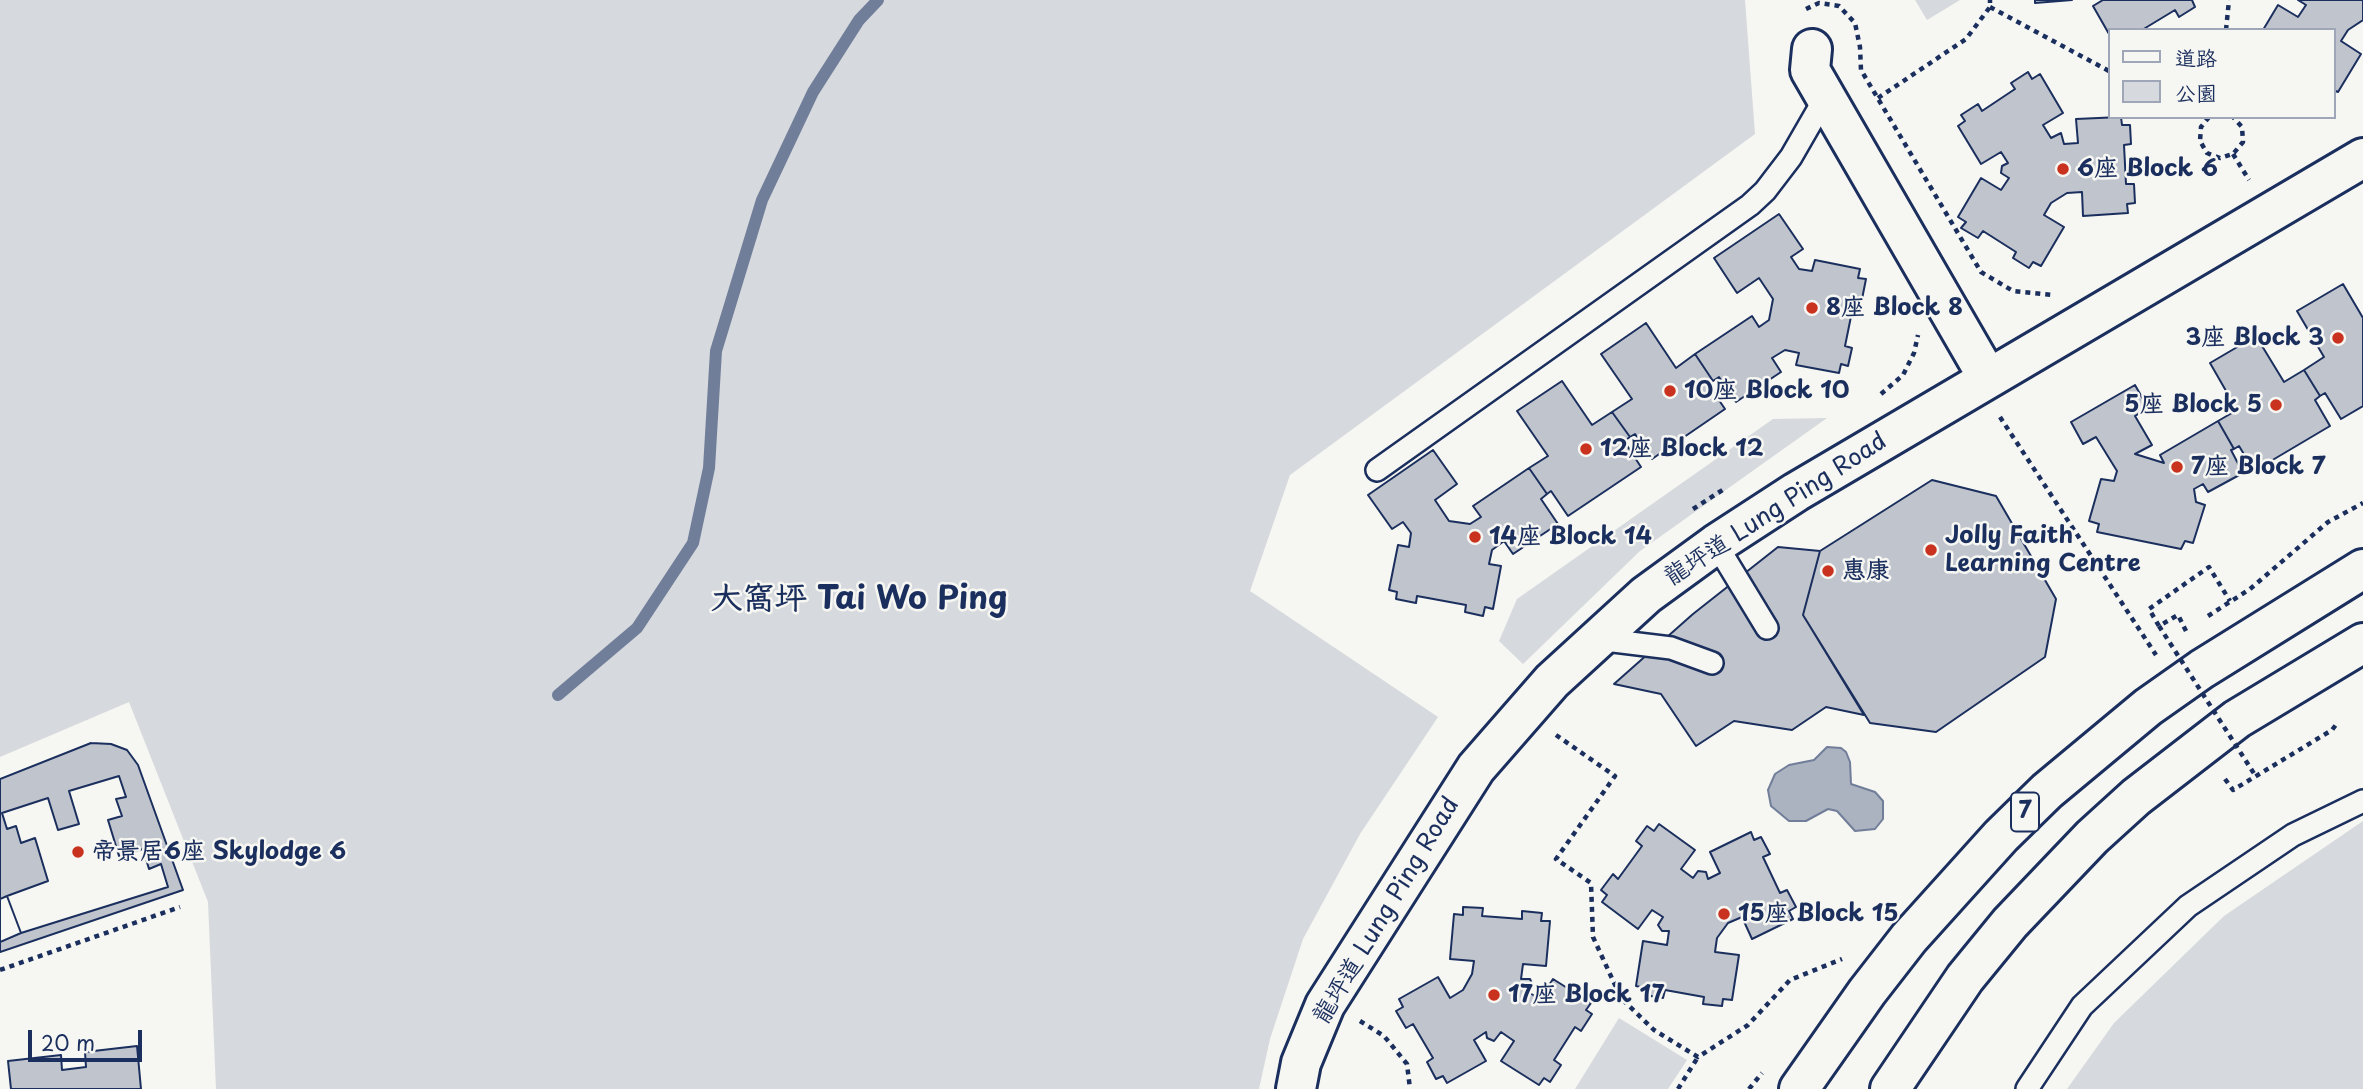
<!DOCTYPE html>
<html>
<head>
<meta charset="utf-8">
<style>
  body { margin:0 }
  #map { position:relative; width:2363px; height:1089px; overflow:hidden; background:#f6f6f2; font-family:"Playpen Sans","LXGW WenKai TC",sans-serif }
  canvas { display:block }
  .legend { position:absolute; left:2108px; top:28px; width:228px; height:91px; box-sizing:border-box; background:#f6f6f2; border:2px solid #9ea6b7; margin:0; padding:9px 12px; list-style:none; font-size:21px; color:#1b2f5e }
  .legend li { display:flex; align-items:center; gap:14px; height:35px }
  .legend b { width:35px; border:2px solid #9ea6b7 }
  .scale { position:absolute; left:28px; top:1030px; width:114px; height:32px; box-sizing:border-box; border:4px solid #1b2f5e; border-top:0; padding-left:9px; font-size:21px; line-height:24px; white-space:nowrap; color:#1b2f5e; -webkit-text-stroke:5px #f6f6f2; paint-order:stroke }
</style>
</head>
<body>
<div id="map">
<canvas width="2363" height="1089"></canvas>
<ul class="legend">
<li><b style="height:9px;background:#f6f6f2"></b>道路</li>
<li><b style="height:19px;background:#d6d9dd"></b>公園</li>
</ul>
<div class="scale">20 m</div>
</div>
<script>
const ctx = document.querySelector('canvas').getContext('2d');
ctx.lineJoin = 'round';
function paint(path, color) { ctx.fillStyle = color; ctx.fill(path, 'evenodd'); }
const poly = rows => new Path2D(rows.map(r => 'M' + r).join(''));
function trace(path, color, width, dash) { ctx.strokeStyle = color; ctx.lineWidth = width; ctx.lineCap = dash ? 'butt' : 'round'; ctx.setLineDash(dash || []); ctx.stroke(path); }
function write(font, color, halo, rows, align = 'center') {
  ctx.font = font + ' "Playpen Sans","LXGW WenKai TC",sans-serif'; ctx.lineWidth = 5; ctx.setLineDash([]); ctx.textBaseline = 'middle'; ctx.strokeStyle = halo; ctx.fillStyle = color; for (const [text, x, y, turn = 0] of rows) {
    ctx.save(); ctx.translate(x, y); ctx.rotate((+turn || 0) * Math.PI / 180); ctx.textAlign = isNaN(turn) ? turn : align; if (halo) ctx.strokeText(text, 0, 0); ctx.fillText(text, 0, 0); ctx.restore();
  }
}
const green = poly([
  [0,0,1745,0,1755,134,1290,475,1250,591,1438,717,1360,834,1303,939,1270,1039,1259,1089,216,1089,208,902,129,702,0,757],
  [1915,0,1960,0,1927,20],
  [1827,418,1640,551,1523,664,1499,641,1517,599,1773,419],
  [2363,821,2363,1089,2067,1089,2114,1023,2224,916],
  [1619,1018,1687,1060,1668,1089,1575,1089]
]);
const water = poly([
  [1827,747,1841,748,1846,752,1850,762,1851,784,1875,792,1883,801,1883,819,1875,829,1855,831,1837,811,1828,809,1806,821,1789,821,1771,806,1768,790,1775,774,1789,765,1814,760,1827,747]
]);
const stream = poly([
  [558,695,637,628,693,543,709,468,716,351,762,200,813,92,859,20,878,0]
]);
const building = poly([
  [2035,0,2072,0,2035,3,2035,0],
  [2103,0,2192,0,2195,7,2179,17,2175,10,2142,30,2109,30,2109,34,2093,6,2103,0],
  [2298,0,2363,0,2363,20,2348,30,2341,41,2361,54,2338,92,2333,90,2333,30,2263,30,2278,5,2298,17,2306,5,2298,0],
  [2028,72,2032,79,2040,74,2063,113,2043,125,2051,138,2061,133,2064,144,2078,143,2076,119,2121,117,2122,125,2130,125,2131,144,2124,145,2126,184,2134,184,2135,203,2127,204,2128,213,2083,216,2082,192,2067,193,2051,203,2044,215,2064,227,2041,266,2033,262,2029,268,2013,258,2016,252,1983,231,1978,238,1961,228,1966,222,1958,217,1981,178,2001,190,2009,178,2001,173,2002,166,2008,163,2001,152,1981,164,1958,126,1965,121,1961,115,1978,104,1982,111,2015,89,2011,83,2028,72],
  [1779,214,1803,249,1791,257,1799,269,1812,271,1815,260,1860,269,1858,278,1866,279,1862,299,1855,297,1845,346,1852,348,1848,366,1841,364,1839,373,1796,365,1799,353,1785,350,1772,358,1781,372,1736,402,1719,377,1713,381,1695,354,1752,316,1759,327,1769,320,1773,299,1759,278,1737,293,1714,258,1779,214],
  [2343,284,2363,318,2363,406,2341,419,2325,393,2320,396,2304,370,2324,357,2297,311,2343,284],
  [1646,323,1676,368,1695,354,1713,381,1708,384,1725,409,1652,459,1635,434,1630,437,1612,412,1632,399,1601,354,1646,323],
  [2256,336,2284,382,2304,370,2320,396,2315,400,2330,426,2254,471,2239,446,2234,449,2218,421,2237,410,2210,363,2256,336],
  [1562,381,1592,425,1612,412,1630,437,1624,441,1641,467,1568,516,1551,491,1547,494,1529,468,1548,456,1517,411,1562,381],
  [2135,385,2148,408,2135,416,2152,445,2135,454,2164,463,2160,455,2218,421,2234,449,2231,450,2243,473,2208,492,2203,484,2194,489,2196,502,2205,505,2193,543,2185,541,2181,549,2097,532,2099,524,2089,521,2101,479,2114,481,2117,471,2096,437,2083,444,2071,422,2135,385],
  [1433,450,1457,484,1435,500,1449,521,1470,524,1481,517,1473,506,1529,468,1547,494,1541,499,1558,524,1513,554,1504,541,1492,550,1489,564,1501,566,1493,609,1485,607,1483,616,1465,612,1466,605,1417,596,1416,603,1396,599,1397,592,1389,590,1398,545,1409,547,1411,533,1403,522,1392,529,1368,495,1433,450],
  [1932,480,1996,496,2056,599,2045,657,1936,732,1870,723,1803,615,1820,551,1932,480],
  [1778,547,1820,551,1803,615,1864,715,1826,707,1792,730,1734,721,1696,746,1661,694,1614,684,1693,614,1778,547],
  [91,743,111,744,127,750,138,765,183,890,0,952,0,779,91,743],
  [119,776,126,797,116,799,122,816,108,820,119,856,143,849,149,869,161,864,168,887,21,933,7,896,48,881,35,838,21,843,16,826,7,829,2,813,48,798,58,830,79,824,69,791,119,776],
  [1659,824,1695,850,1681,869,1693,878,1698,871,1706,872,1708,879,1720,873,1710,852,1751,832,1754,840,1761,837,1770,854,1763,857,1780,893,1787,890,1796,907,1789,911,1793,919,1752,939,1742,917,1728,923,1717,938,1715,952,1739,955,1732,1000,1723,999,1722,1006,1703,1004,1704,997,1665,990,1663,998,1644,995,1645,988,1636,986,1643,941,1667,945,1669,931,1662,931,1658,925,1663,917,1652,910,1638,929,1602,902,1607,895,1601,890,1613,874,1618,879,1642,846,1636,841,1647,826,1654,831,1659,824],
  [7,896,21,933,0,942,0,899,7,896],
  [1463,907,1483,908,1482,916,1522,919,1522,911,1542,913,1541,921,1550,921,1546,966,1523,964,1521,979,1530,979,1533,986,1528,992,1540,999,1553,979,1591,1003,1586,1010,1592,1014,1581,1031,1575,1027,1554,1060,1561,1065,1550,1082,1544,1078,1539,1085,1501,1061,1514,1041,1501,1032,1494,1041,1487,1038,1486,1032,1474,1040,1486,1061,1447,1083,1443,1076,1436,1079,1427,1062,1433,1058,1413,1024,1406,1028,1396,1011,1403,1007,1399,999,1438,977,1450,998,1463,990,1472,974,1474,961,1450,959,1454,914,1463,915,1463,907],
  [137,1046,141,1089,11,1089,8,1061,61,1055,62,1070,86,1067,85,1052,137,1046]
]);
const path = poly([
  [1990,7,2109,71],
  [1806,9,1819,3,1839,6,1855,23,1860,47,1861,70,1981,272,2013,291,2053,295],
  [2226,30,2229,0],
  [1878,98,1966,39,1990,7,1990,0],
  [2209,117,2201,127,2200,141,2207,153,2220,158,2233,154,2243,142,2242,127,2233,117],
  [2233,154,2249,180],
  [1881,394,1903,375,1914,353,1918,335],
  [2000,417,2156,655],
  [1693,509,1724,489],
  [2208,616,2250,589,2328,522,2363,503],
  [2186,631,2178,615,2159,626,2149,609,2209,567,2230,601],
  [1556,735,1615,776,1556,859,1591,883,1593,937,1621,998,1654,1030,1698,1057,1748,1025,1790,980,1842,959],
  [2225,779,2233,790,2332,730,2338,722],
  [0,970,180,907],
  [1360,1021,1384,1036,1407,1064,1410,1089],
  [1678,1089,1698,1057],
  [1749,1089,1762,1073]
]);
const service = poly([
  [1377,470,1750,205,1765,191,1791,157,1825,98],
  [1716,544,1767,628],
  [1597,639,1671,648,1712,663],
  [2027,1089,2082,1006,2188,906,2293,835,2363,801]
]);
const minor = poly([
  [1812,49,1810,70,1988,378],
  [1296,1089,1301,1063,1325,1005,1476,768,1552,681,1646,595,1716,544,1796,492,2363,158]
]);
const trunk = poly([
  [1799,1089,1867,992,1909,938,2001,836,2047,791,2148,707,2202,669,2363,569],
  [1890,1089,1965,978,2010,923,2092,837,2136,797,2237,719,2363,643]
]);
const pathBridge = poly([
  [2159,626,2255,775]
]);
const markers = [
  [2063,169,7,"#c8321e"],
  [1812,308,7,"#c8321e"],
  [2338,338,7,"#c8321e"],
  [1670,391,7,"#c8321e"],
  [2276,405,7,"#c8321e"],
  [1586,449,7,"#c8321e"],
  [2177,467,7,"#c8321e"],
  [1475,537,7,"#c8321e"],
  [1931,550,7,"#c8321e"],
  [1828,571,7,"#c8321e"],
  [78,852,7,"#c8321e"],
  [1724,914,7,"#c8321e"],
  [1494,995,7,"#c8321e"]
];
const shields = [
  [2025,812,28]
];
const shieldNames = [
  ["7",2025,812]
];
const poiNames = [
  ["6座 Block 6",2077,169],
  ["8座 Block 8",1826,308],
  ["3座 Block 3",2324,338,"right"],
  ["10座 Block 10",1684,391],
  ["5座 Block 5",2262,405,"right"],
  ["12座 Block 12",1600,449],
  ["7座 Block 7",2191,467],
  ["Jolly Faith",1945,536],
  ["Learning Centre",1945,564],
  ["14座 Block 14",1489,537],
  ["惠康",1842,571],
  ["帝景居6座 Skylodge 6",92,852],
  ["15座 Block 15",1738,914],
  ["17座 Block 17",1508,995]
];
const streetNames = [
  ["龍坪道 Lung Ping Road",1776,510,-33],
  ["龍坪道 Lung Ping Road",1387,911,-59]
];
const districtNames = [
  ["大窩坪 Tai Wo Ping",859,600]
];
paint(green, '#d6d9dd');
paint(water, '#abb2c0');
trace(water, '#717e99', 2);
trace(stream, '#717e99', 12);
paint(building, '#c0c4cd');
trace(building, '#1b2f5e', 2);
trace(service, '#1b2f5e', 26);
trace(minor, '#1b2f5e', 44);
trace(trunk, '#1b2f5e', 44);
trace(path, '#1b2f5e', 4.5, [5, 5]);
trace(service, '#f6f6f2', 21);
trace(minor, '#f6f6f2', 38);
trace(trunk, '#f6f6f2', 38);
trace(pathBridge, '#1b2f5e', 4.5, [5, 5]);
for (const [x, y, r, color] of markers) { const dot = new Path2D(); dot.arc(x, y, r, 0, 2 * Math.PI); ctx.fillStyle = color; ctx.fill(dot); trace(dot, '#f6f6f2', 2.5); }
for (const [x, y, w] of shields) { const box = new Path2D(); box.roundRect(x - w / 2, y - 19.5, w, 39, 5); ctx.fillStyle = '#f6f6f2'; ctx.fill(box); trace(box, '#1b2f5e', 2); }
write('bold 23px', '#1b2f5e', null, shieldNames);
write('bold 24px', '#1b2f5e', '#f6f6f2', poiNames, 'left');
write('24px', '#1b2f5e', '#f6f6f2', streetNames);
write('bold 32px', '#1b2f5e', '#f6f6f2', districtNames);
</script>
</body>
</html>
